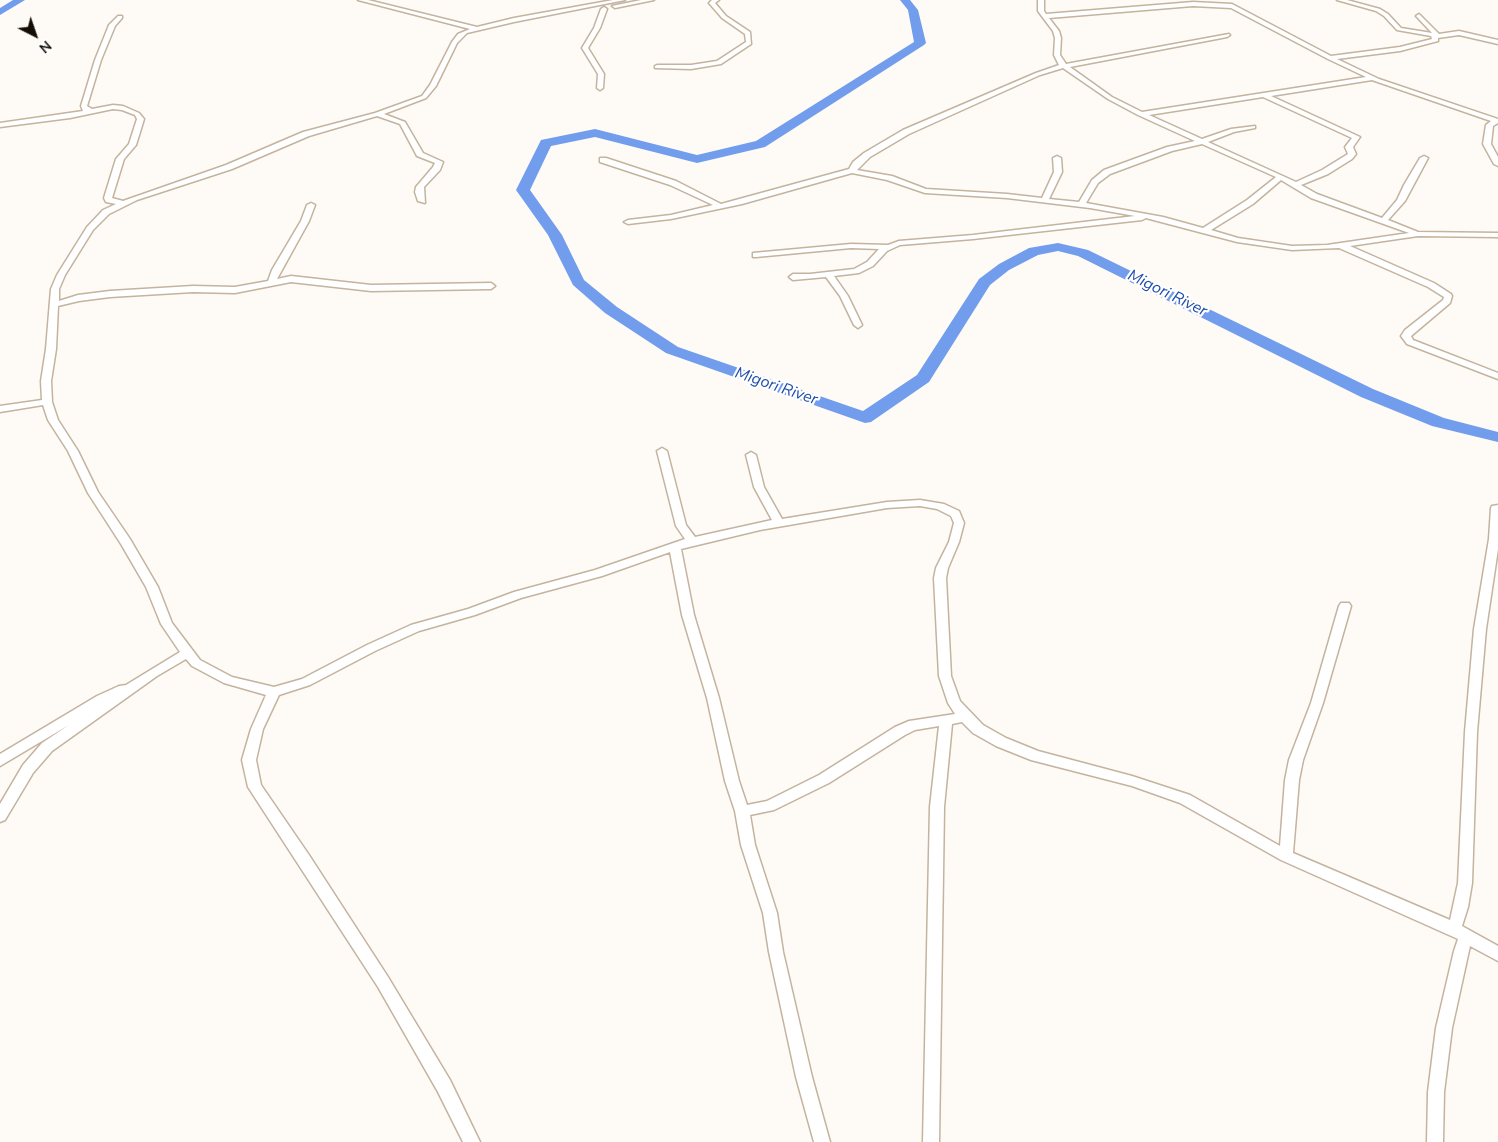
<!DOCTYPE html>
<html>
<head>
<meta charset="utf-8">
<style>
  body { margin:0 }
  #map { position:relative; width:1498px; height:1142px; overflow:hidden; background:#fefbf6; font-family:"Nunito Sans",sans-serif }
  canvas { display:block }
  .north { position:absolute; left:10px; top:10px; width:50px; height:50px; -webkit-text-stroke:4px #fff; paint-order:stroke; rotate:139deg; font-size:14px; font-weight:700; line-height:20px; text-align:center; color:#140e07 }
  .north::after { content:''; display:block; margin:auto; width:18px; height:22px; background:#140e07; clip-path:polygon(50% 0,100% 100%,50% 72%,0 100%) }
</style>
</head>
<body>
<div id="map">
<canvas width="1498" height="1142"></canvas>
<div class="north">N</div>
</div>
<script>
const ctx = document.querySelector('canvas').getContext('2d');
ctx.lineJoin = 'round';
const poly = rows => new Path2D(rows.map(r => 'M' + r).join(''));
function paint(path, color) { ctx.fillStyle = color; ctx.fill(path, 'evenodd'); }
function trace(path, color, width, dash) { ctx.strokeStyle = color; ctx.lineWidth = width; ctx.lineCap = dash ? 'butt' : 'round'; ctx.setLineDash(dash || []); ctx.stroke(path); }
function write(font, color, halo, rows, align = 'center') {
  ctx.font = font + ' "Nunito Sans",sans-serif'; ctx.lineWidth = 4.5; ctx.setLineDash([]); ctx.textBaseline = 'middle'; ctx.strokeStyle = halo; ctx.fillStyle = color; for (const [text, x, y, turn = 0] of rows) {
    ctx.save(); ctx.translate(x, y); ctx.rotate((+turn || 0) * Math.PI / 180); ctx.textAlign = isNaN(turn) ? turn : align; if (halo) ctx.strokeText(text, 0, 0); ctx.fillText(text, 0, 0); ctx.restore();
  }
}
const river = poly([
  [13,0,25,0,0,15,0,8,13,0],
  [900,0,910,0,918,10,926,43,924,45,765,147,697,163,595,137,551,146,530,190,562,235,584,280,617,307,678,347,863,411,917,375,979,279,999,264,1029,248,1058,243,1088,250,1373,389,1444,418,1498,432,1498,442,1432,426,1361,397,1078,256,1058,251,1038,255,1009,270,990,285,929,382,871,422,865,423,666,353,605,313,573,285,548,235,516,190,541,140,595,129,697,155,756,141,914,42,908,10,900,0]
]);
const minor = poly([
  [358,0,368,0,477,27,514,18,613,0,625,0,514,22,467,33,457,43,436,86,426,98,384,114,405,122,423,153,443,162,440,170,424,187,425,203,418,201,415,192,416,187,433,167,435,163,417,156,400,124,377,116,309,136,232,169,137,200,109,214,93,230,65,275,59,289,59,301,78,295,110,291,193,286,235,287,268,281,272,270,301,221,307,205,311,203,315,205,309,221,277,279,291,276,371,285,491,283,495,286,491,289,371,291,291,282,235,293,193,292,110,297,79,301,58,306,56,349,51,381,52,402,58,420,78,451,98,492,130,539,158,587,172,623,200,660,232,677,274,687,302,679,367,645,411,625,468,609,514,592,595,570,685,539,676,526,657,451,662,448,667,451,686,525,695,537,772,520,754,487,746,455,751,452,756,455,764,487,782,519,887,502,920,500,944,504,959,511,964,523,959,542,948,568,946,578,951,676,960,701,983,725,1006,738,1038,751,1132,776,1190,795,1280,846,1285,780,1289,760,1311,703,1339,606,1341,603,1349,603,1351,606,1323,703,1303,760,1299,780,1293,853,1450,920,1458,883,1465,732,1474,629,1489,539,1491,508,1492,506,1498,505,1498,549,1486,629,1477,732,1472,883,1468,907,1462,926,1498,946,1498,961,1470,946,1452,1028,1444,1092,1443,1142,1427,1142,1428,1092,1436,1028,1454,951,1458,939,1281,860,1180,803,1132,786,1031,760,996,746,973,733,962,722,952,724,944,807,939,1142,923,1142,930,807,939,726,915,730,905,735,829,783,774,810,750,815,755,845,777,913,783,952,812,1077,830,1142,814,1142,796,1077,769,952,763,913,741,845,735,811,725,781,707,698,682,615,670,552,602,576,521,598,475,615,419,631,375,651,310,685,279,695,263,729,256,760,261,785,309,855,388,977,450,1080,480,1142,463,1142,438,1092,378,987,248,787,242,760,251,729,266,695,224,683,192,666,186,659,157,676,52,751,33,773,5,820,0,822,0,804,23,765,42,743,69,725,0,766,0,754,97,696,119,686,126,685,180,652,161,624,146,587,121,544,88,493,68,451,48,420,43,405,0,412,0,406,42,400,41,381,46,349,51,289,57,275,87,227,103,210,116,204,106,202,104,198,116,159,129,144,137,119,135,115,122,110,113,109,70,118,0,127,0,123,83,111,81,106,95,60,109,25,118,16,122,16,122,18,115,26,101,60,87,106,92,109,113,105,123,106,139,113,144,119,136,145,124,159,112,198,123,201,226,165,303,132,375,113,422,96,430,85,452,42,458,34,470,29,358,0],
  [920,506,937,509,951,516,954,523,949,542,936,568,934,578,939,676,948,703,955,714,909,721,895,727,819,775,767,801,747,805,739,781,719,698,694,615,681,549,760,530,887,508,920,506],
  [641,0,654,0,615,8,612,6,641,0],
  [712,0,719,0,715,3,726,16,750,32,751,44,721,64,691,69,655,68,655,66,657,65,691,65,717,61,746,42,745,34,722,18,709,3,712,0],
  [1038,0,1044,0,1044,11,1046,14,1193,2,1232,4,1331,56,1400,47,1432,39,1431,36,1397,30,1384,16,1376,11,1337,0,1347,0,1380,9,1388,14,1401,28,1432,33,1416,16,1419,14,1439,34,1459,31,1498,40,1498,44,1459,35,1438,38,1438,41,1400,51,1337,59,1379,79,1498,119,1498,123,1493,126,1491,144,1498,157,1498,166,1494,164,1483,144,1486,125,1491,121,1372,80,1271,96,1360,137,1353,147,1356,154,1352,159,1328,174,1301,185,1317,194,1382,218,1397,200,1404,185,1420,158,1424,156,1428,158,1405,201,1388,220,1418,232,1498,233,1498,237,1418,236,1350,246,1434,283,1451,294,1452,296,1450,303,1411,336,1413,340,1498,373,1498,379,1407,344,1401,336,1405,330,1443,300,1444,297,1428,287,1339,248,1292,250,1237,242,1146,218,1142,220,973,239,900,245,887,251,873,266,859,273,834,276,848,296,862,325,858,328,854,325,840,296,826,277,793,280,789,277,793,274,810,274,854,269,867,262,879,249,851,248,756,257,753,257,753,253,851,244,888,245,899,241,973,235,1135,216,1090,208,1007,198,925,193,887,180,852,173,742,204,671,219,628,224,624,222,628,220,671,215,713,205,670,185,600,162,600,158,606,158,676,181,721,204,849,169,853,162,864,153,903,130,1036,73,1059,65,1054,55,1055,38,1053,31,1038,11,1038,0],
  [1193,6,1231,8,1328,59,1366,77,1142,112,1112,97,1070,67,1227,37,1230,35,1229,34,1066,64,1060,55,1061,38,1059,31,1049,18,1193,6],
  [1063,68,1108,99,1138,115,1195,141,1167,147,1104,170,1092,180,1079,202,1049,199,1062,172,1061,158,1057,156,1053,158,1054,172,1042,198,1007,194,926,189,892,176,857,170,870,157,909,134,1040,75,1063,68],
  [1263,97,1352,138,1345,147,1348,154,1322,170,1296,182,1208,142,1234,132,1255,128,1255,126,1231,129,1202,139,1149,115,1263,97],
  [1202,144,1276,177,1247,200,1203,228,1163,217,1086,203,1098,183,1110,174,1172,151,1202,144],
  [1281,180,1311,198,1409,233,1327,245,1292,246,1238,238,1211,230,1253,204,1281,180],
  [604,7,607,9,600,28,588,48,604,74,603,88,600,90,597,88,598,74,582,48,594,28,601,9,604,7]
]);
const farWaternames = [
  ["Migori River",1167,294,26],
  ["Migori River",776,387,19]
];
paint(river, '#729ded');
trace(minor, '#c4b39e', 3);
paint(minor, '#fff');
write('italic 16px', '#1f4daa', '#fff', farWaternames);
</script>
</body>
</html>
